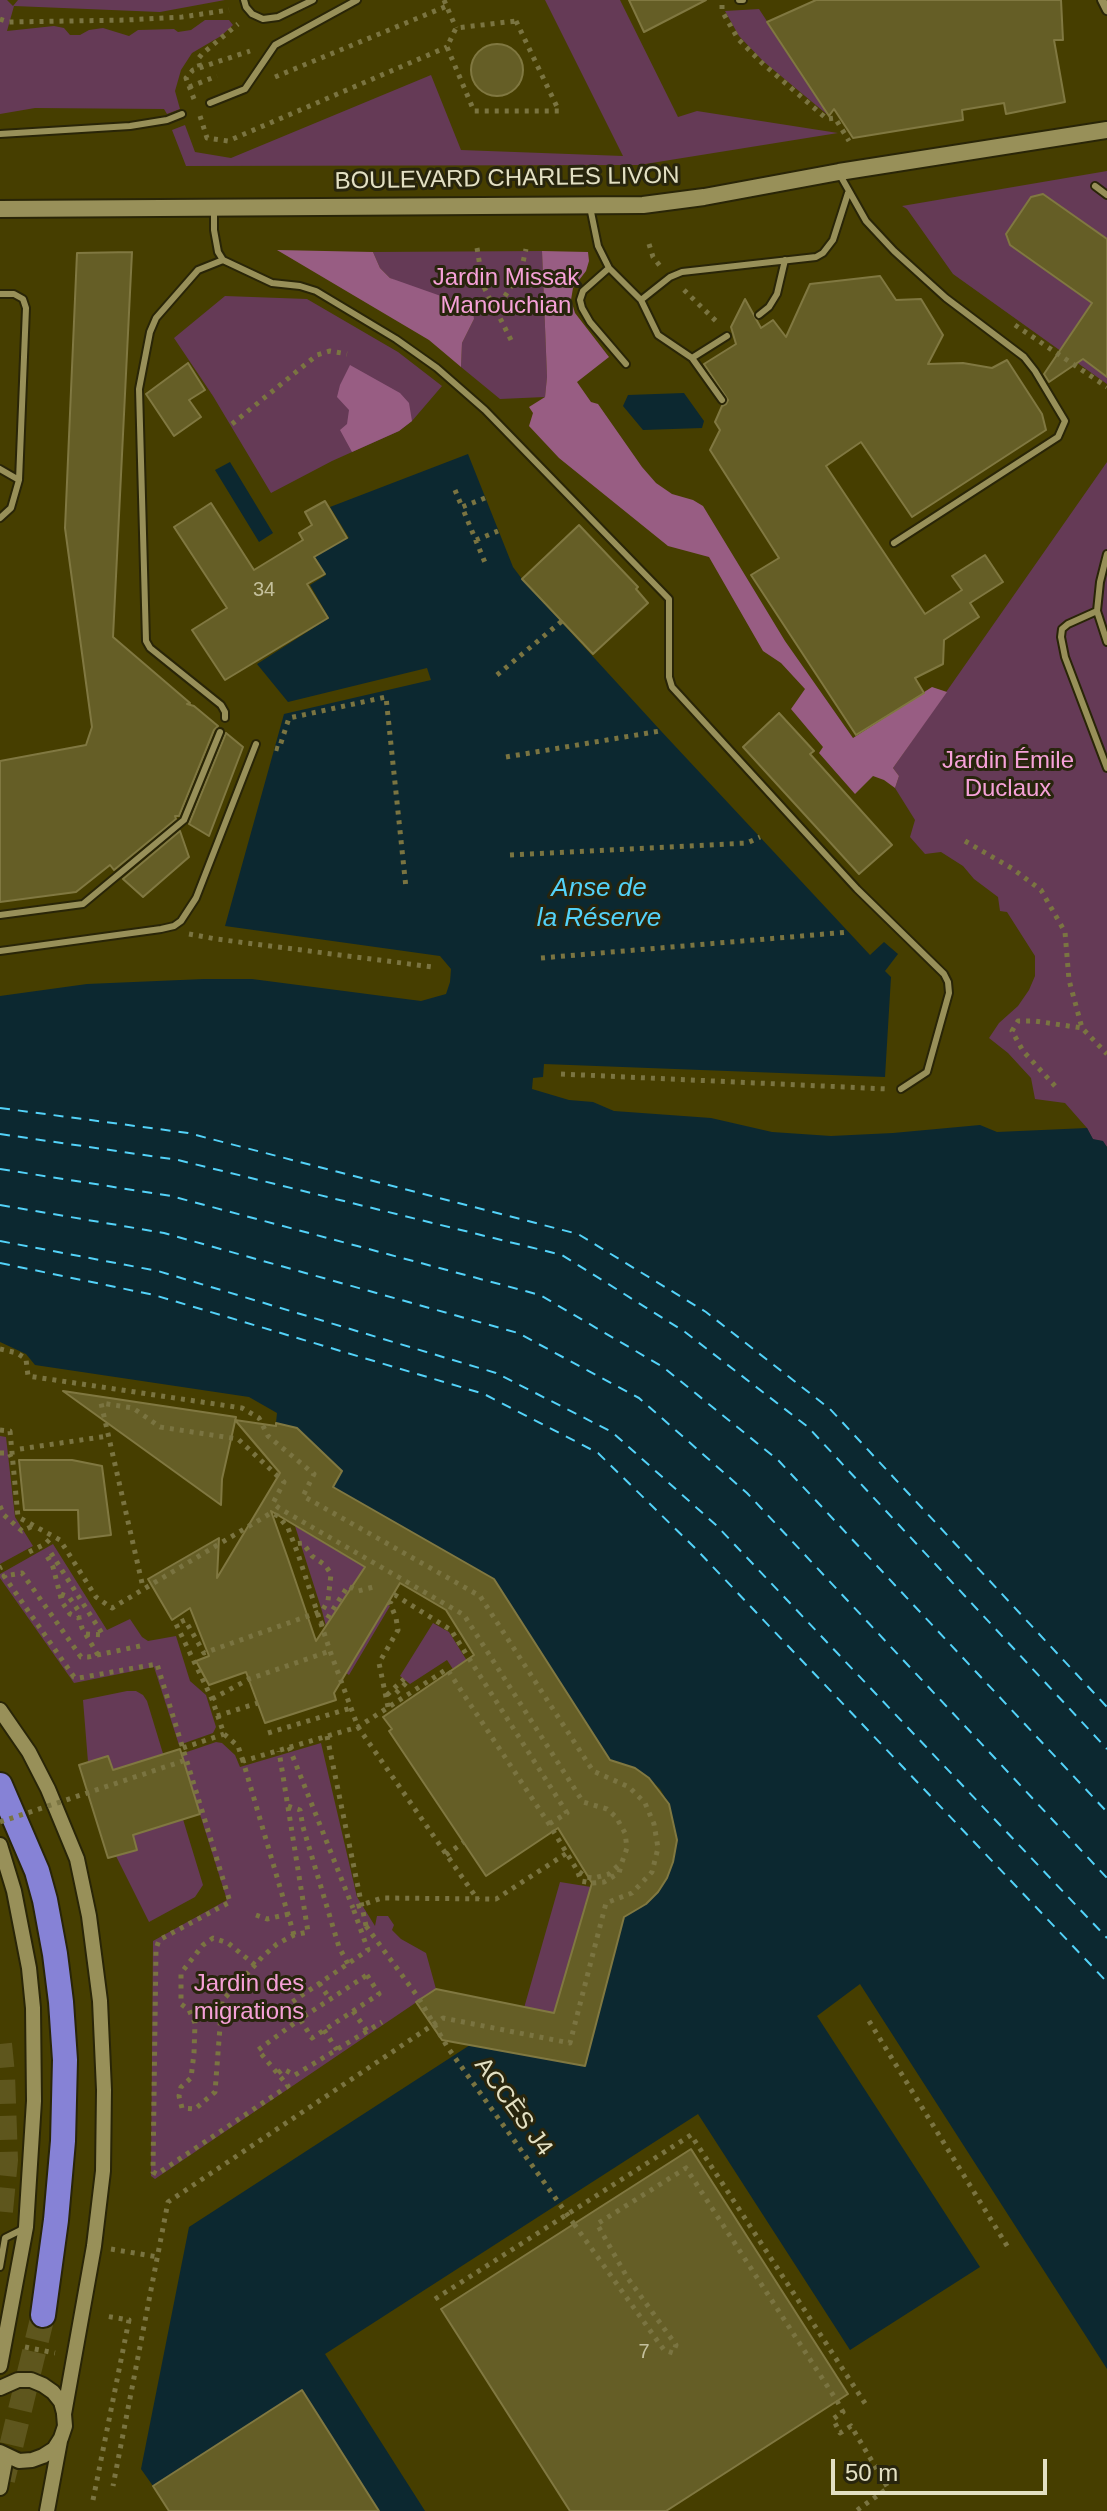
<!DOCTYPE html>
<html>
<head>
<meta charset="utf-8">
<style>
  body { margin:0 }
  #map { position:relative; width:1107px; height:2511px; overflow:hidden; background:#463e00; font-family:Helvetica,sans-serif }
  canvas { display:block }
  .scale { position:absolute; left:831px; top:2459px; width:216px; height:36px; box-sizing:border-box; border:4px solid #e3e0c3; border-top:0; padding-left:10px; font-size:24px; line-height:28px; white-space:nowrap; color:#e3e0c3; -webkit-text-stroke:6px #28250d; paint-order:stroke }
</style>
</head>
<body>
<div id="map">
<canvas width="1107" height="2511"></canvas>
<div class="scale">50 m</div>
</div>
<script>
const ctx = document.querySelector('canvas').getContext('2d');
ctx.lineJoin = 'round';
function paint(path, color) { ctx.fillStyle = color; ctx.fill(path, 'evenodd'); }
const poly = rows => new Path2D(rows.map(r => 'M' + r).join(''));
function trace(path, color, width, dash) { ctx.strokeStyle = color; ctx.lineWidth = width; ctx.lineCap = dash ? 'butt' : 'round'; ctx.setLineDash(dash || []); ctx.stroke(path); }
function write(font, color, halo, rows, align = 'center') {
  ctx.font = font + ' Helvetica,sans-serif'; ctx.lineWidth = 6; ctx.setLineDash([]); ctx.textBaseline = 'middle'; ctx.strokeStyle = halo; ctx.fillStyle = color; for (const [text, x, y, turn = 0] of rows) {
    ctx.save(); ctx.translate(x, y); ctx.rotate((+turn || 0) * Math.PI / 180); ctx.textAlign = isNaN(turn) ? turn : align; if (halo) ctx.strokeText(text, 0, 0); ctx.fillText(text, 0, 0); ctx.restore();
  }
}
const green = poly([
  [0,0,7,0,13,6,18,0,225,0,160,12,14,6,7,31,54,26,64,28,70,35,80,35,89,30,103,28,129,36,138,30,174,29,178,32,191,30,205,20,229,20,233,25,221,36,192,53,181,70,175,91,180,109,167,114,164,109,35,108,0,114],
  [545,0,620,0,678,117,697,111,838,133,639,165,186,166,172,130,185,125,195,152,231,158,431,75,461,150,623,156],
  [759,9,829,116,763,61,739,36,725,11],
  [1107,171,1107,384,953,274,907,209,902,206],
  [542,251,547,377,545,397,500,399,461,367,462,343,474,319,390,278,380,268,373,252],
  [225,296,307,299,398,352,442,386,412,421,399,431,332,461,271,493,213,396,174,338],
  [1107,462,1107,1147,1102,1141,1093,1140,1087,1128,1065,1103,1035,1099,1031,1078,1008,1053,989,1038,999,1023,1018,1006,1029,990,1035,976,1035,956,1007,912,1000,911,998,897,974,879,963,866,941,852,925,854,910,837,915,820,895,788,899,776,893,768],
  [0,1436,6,1437,15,1517,33,1546,0,1564],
  [295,1526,365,1567,326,1626,322,1611],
  [53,1544,107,1630,130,1619,142,1637,148,1641,176,1636,190,1681,206,1695,216,1727,213,1733,179,1745,154,1667,74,1683,0,1578,0,1574],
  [387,1604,390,1606,349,1675,346,1673],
  [433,1623,449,1632,562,1813,551,1820,447,1660,410,1684,400,1676],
  [127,1691,136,1691,143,1695,147,1701,203,1885,195,1897,149,1922,116,1856,137,1850,133,1835,166,1824,113,1770,108,1757,88,1762,83,1700],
  [216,1742,222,1743,235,1755,240,1767,321,1743,357,1897,375,1926,377,1916,388,1916,394,1925,392,1930,401,1939,426,1953,436,1989,155,2179,151,2176,153,1941,227,1900,181,1754],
  [560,1882,591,1887,554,2013,524,2008]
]);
const forest = poly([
  [277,250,373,252,380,268,390,278,472,307,474,319,462,343,461,367,429,340],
  [542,251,588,252,589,261,586,271,573,288,571,300,575,313,609,357,577,382,591,402,598,404,642,467,656,483,672,494,693,500,703,506,785,641,853,738,932,687,947,692,893,768,899,776,895,788,884,780,873,776,855,794,819,753,823,747,791,709,805,689,781,663,763,651,709,557,668,546,559,458,529,426,533,413,529,407,545,397,547,377],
  [350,365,400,393,409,403,412,421,399,431,352,452,340,430,347,424,349,410,337,397,340,385]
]);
const water = poly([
  [684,393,704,421,702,428,643,430,623,406,628,395],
  [468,454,513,567,522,579,661,731,870,955,884,942,898,954,885,971,891,977,885,1077,544,1064,543,1077,533,1078,532,1089,569,1100,593,1102,614,1111,711,1118,772,1132,831,1136,893,1133,980,1125,997,1132,1087,1128,1093,1139,1103,1141,1107,1147,1107,2369,860,1984,817,2016,980,2267,850,2350,698,2114,325,2354,425,2511,379,2511,301,2390,153,2486,141,2469,189,2227,470,2045,585,2066,624,1917,646,1904,667,1878,673,1862,677,1839,675,1829,669,1804,660,1789,649,1778,635,1768,610,1760,494,1579,333,1487,342,1471,297,1428,276,1423,277,1413,249,1397,35,1365,26,1354,0,1342,0,996,87,984,204,979,252,979,421,1001,446,994,450,982,451,969,440,956,225,926,284,714,431,680,427,668,288,702,257,664,329,618,310,585,326,575,314,555,349,538,330,507],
  [230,462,273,533,259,542,215,470]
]);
const ferry = poly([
  [0,1108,188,1133,578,1234,706,1312,830,1409,1107,1707],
  [0,1134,178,1160,562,1255,685,1332,808,1427,1107,1749],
  [0,1169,171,1196,540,1295,663,1367,778,1460,1107,1812],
  [0,1205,164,1233,518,1333,639,1398,747,1493,1107,1878],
  [0,1241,158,1271,496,1373,612,1432,717,1526,1107,1938],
  [0,1263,154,1295,484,1394,598,1453,696,1549,1107,1982]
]);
const building = poly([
  [629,0,706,0,644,32,629,0],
  [816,0,1061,0,1063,40,1054,40,1065,102,1006,114,1004,103,962,110,963,120,853,138,834,109,829,116,767,22,816,0],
  '471 70a26 26 0 1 1 52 0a26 26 0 1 1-52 0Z',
  [1043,194,1107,239,1107,377,1083,359,1049,382,1044,374,1092,303,1010,245,1006,234,1031,197,1043,194],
  [132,252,113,637,190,703,187,704,194,706,218,726,214,730,179,816,175,816,176,819,114,870,110,865,76,892,0,902,0,761,86,745,92,727,65,528,77,253,132,252],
  [880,276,896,300,921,299,943,335,928,364,963,363,992,368,1007,360,1042,414,1046,430,912,517,861,442,826,466,925,614,962,590,952,576,985,555,1003,582,970,603,979,617,944,640,943,664,915,678,924,693,856,735,751,575,779,558,710,450,720,430,715,422,722,406,726,404,728,400,704,364,736,344,731,327,745,299,761,328,773,320,786,337,810,284,880,276],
  [188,363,205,390,189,400,201,417,174,436,146,394,188,363],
  [325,501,347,538,314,557,325,574,307,584,328,618,225,680,192,630,227,608,174,527,211,503,254,570,303,540,299,533,312,525,305,512,325,501],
  [579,525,638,587,636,589,648,603,593,654,522,579,579,525],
  [779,713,814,751,810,754,892,845,859,874,743,747,779,713],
  [226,733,243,747,209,836,189,824,226,733],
  [180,831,189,857,143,897,123,879,180,831],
  [63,1391,236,1417,222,1479,221,1505,63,1391],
  [235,1420,276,1426,276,1423,297,1428,342,1471,333,1487,494,1579,610,1760,635,1768,649,1778,669,1804,677,1840,673,1862,667,1878,658,1892,646,1904,624,1917,585,2066,442,2040,416,2002,436,1989,554,2013,592,1883,558,1828,486,1876,389,1731,392,1729,383,1717,474,1655,446,1610,400,1583,334,1693,336,1700,265,1723,246,1672,209,1685,196,1661,209,1656,190,1608,172,1620,148,1579,219,1538,217,1578,280,1473,235,1420],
  [271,1511,365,1567,316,1641,288,1559,271,1511],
  [19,1460,72,1460,102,1466,111,1535,79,1539,78,1510,24,1510,19,1460],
  [180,1749,200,1814,133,1835,137,1850,108,1858,79,1765,108,1756,113,1770,180,1749],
  [691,2149,848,2394,666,2511,570,2511,441,2309,691,2149],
  [302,2390,379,2511,169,2511,153,2486,302,2390]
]);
const trunkTunnel = poly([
  [0,2044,3,2074,6,2160,0,2221],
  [3,2480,43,2315]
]);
const path = poly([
  [444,0,456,28],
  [722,5,722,11,738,39,762,63,827,119,835,118,849,141],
  [0,19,9,22,127,20,182,17,229,10],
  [516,21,559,111,474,111,447,47,456,28,516,21],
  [200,67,198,59,202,54,238,24],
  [275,77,447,6],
  [189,87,217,76],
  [194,99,186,78,193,70,250,51],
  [200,116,207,138,228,141,447,47],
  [649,244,653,257,660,266],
  [477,248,483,285,495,310],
  [684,290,717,322],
  [1015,325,1107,387],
  [511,340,496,310,521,271,526,249],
  [232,424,317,355,330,351,347,354],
  [455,490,462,507],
  [485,498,462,507,486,565],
  [476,540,498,531],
  [497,675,562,621],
  [275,748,279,749,289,718,386,697,406,888],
  [506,757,660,731],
  [965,841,1013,869,1041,890,1065,932,1069,980,1082,1028,1107,1054],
  [510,855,747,843,760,837],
  [189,934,216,939,433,967],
  [541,958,849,932],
  [561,1074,888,1089],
  [1055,1086,1023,1051,1012,1031,1018,1021,1035,1021,1082,1028],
  [0,1349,17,1353,26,1359,28,1376,242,1408,259,1418,268,1436,314,1474,303,1496,480,1596,593,1771,629,1787,645,1803,654,1824,658,1848,652,1872,632,1893,606,1903,570,2043,443,2018,168,2202,113,2486],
  [0,1430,10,1431,18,1517,60,1540,96,1597,112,1608,271,1513,278,1516,288,1528,298,1554,330,1651,358,1727,478,1900],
  [20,1449,108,1436],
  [0,1453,9,1453,11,1457],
  [0,1506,4,1515,22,1531,33,1526],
  [29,1552,45,1544,53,1536],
  [0,1568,2,1567],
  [142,1583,101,1403,133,1408,160,1427,238,1439,284,1482,273,1503,279,1508,464,1615,583,1802,607,1809,616,1817,625,1833,627,1848,622,1862,609,1874,594,1878,586,1877,577,1870],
  [61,1594,69,1597,78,1610,79,1617],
  [320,1624,325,1622,348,1586,358,1591,377,1586],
  [86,1634,103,1635,51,1553,47,1556,53,1567,62,1602,70,1614,79,1618,82,1628,98,1655],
  [140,1646,88,1657,81,1657,22,1573,4,1576,74,1677,79,1678,157,1664,230,1902,159,1940,156,1949,153,2172,157,2174,288,2086,258,2050,300,2019],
  [396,1693,407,1682],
  [387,1695,404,1679],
  [212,1699,249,1679,330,1651],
  [388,1707,379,1663,398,1630,396,1618,390,1603,395,1595,451,1630,567,1813,549,1824],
  [217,1716,258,1703],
  [268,1733,351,1708],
  [327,1736,366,1926],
  [289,1747,353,1908],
  [183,1748,224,1734],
  [243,1761,238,1746,224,1734,212,1699,176,1624,185,1620,204,1653,322,1611,328,1601,331,1574,325,1565,312,1556,303,1543,294,1544],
  [288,1806,300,1810,303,1827,339,1947,348,1964],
  [446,1855,464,1842],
  [256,1915,267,1919,289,1914],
  [294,1935,243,1761,358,1727,447,1669,549,1824,577,1870,581,1881,592,1883,604,1882,619,1873,621,1866],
  [255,1965,228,1943,213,1938,203,1945,181,1973,181,2004,189,2010,195,2023,194,2053,191,2078,181,2087,179,2096,182,2108,195,2109,215,2092,222,2001,255,1965,262,1957,277,1944,294,1935,308,1932,279,1751],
  [367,1975,379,1994,312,2038,300,2019,367,1975],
  [319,1983,330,1999],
  [353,2011,367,2031],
  [276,2013,368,1950,353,1908,382,1898,496,1899,567,1853],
  [869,2021,1009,2249],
  [324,2030,337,2050],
  [278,2073,283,2069,295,2075,382,2022],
  [574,2224,664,2350,673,2353,676,2345,627,2277,597,2224,686,2168,837,2401,843,2412,833,2419,840,2433,851,2426,888,2488,856,2511],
  [111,2249,158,2257],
  [435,2299,691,2135,868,2408],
  [25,2347,55,2353],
  [93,2500,129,2320,105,2316]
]);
const service = poly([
  [244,0,246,7,252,14,263,19,278,17,313,0],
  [739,0,743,0],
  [210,103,245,89,275,45,357,0],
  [0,134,130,126,167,120,182,114],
  [840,175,866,221,894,251,946,298,1024,357,1035,371,1065,421,1058,437,894,543],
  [1095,186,1107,195],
  [590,207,598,246,609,268,641,300,658,335,692,358,722,400],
  [214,211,214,230,218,252,223,260,272,283,300,286,316,291,396,339,437,368,485,410,669,599,669,677,672,687,857,889,944,974,948,982,949,993,927,1072,901,1089],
  [223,260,198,270,156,318,150,332,139,389,146,641,150,648,221,705,225,712,225,718],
  [609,268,583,291,580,300,582,308,590,322,626,364],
  [0,294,14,294,23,299,26,308,19,480,11,508,0,518],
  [641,300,670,277,682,272,816,257,823,253,833,240,848,193],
  [759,315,769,307,777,294,785,260],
  [692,358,727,336],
  [0,469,19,480],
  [1107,554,1100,582,1097,611,1107,642],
  [1097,611,1068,624,1062,629,1061,637,1065,657,1107,768],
  [0,915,83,904,184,820,220,732],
  [0,951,161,929,174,926,181,921,196,898,256,744],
  [0,2267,5,2238,23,2229]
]);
const minor = poly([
  [1102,0,1107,10]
]);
const tertiary = poly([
  [0,1710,29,1752,48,1789,77,1859,89,1916,100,2001,104,2090,103,2171,94,2246,64,2414,65,2426,61,2438,54,2449,43,2456,32,2460,19,2461,0,2452],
  [0,1845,14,1891,29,1968,33,2008,34,2101,26,2227,0,2366],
  [0,2388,18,2380,31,2380,43,2385,53,2392,61,2402,64,2413],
  [0,2488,6,2457],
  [47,2511,60,2441]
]);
const secondary = poly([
  [0,209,643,205,704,197,839,172,1107,130]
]);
const trunk = poly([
  [0,1785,37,1871,45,1900,55,1954,61,2002,65,2060,63,2141,56,2220,43,2315]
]);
const pathBridge = poly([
  [0,1822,183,1761],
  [366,1926,418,1997,448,2048,574,2224]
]);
const numberNames = [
  ["34",264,590],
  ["7",644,2352]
];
const streetNames = [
  ["BOULEVARD CHARLES LIVON",507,179,-1],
  ["ACCÈS J4",513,2107,54]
];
const parkNames = [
  ["Jardin Missak",506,278],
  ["Manouchian",506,306],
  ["Jardin Émile",1008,761],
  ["Duclaux",1008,789],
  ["Jardin des",249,1984],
  ["migrations",249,2012]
];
const waterNames = [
  ["Anse de",599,889],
  ["la Réserve",599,919]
];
paint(green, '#653a56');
paint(forest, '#985d83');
paint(water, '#0c2830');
trace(ferry, '#53d2f8', 2, [10, 8]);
paint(building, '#655e26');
trace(building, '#807841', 2);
trace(trunkTunnel, '#5e561d', 24, [24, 12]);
trace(service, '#292507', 10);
trace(minor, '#292507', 12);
trace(tertiary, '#292507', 18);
trace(secondary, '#292507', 20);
trace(trunk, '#292507', 28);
trace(path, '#7a7441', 5, [4, 6]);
trace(service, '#989059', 6);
trace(minor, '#989059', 8);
trace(tertiary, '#989059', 14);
trace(secondary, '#989059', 16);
trace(trunk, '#8682d6', 24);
trace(pathBridge, '#7a7441', 5, [4, 6]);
write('20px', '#c4c09c', null, numberNames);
write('24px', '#e3e0c3', '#28250d', streetNames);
write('24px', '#f6a1d8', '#28250d', parkNames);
write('italic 26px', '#53d2f8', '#28250d', waterNames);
</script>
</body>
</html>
